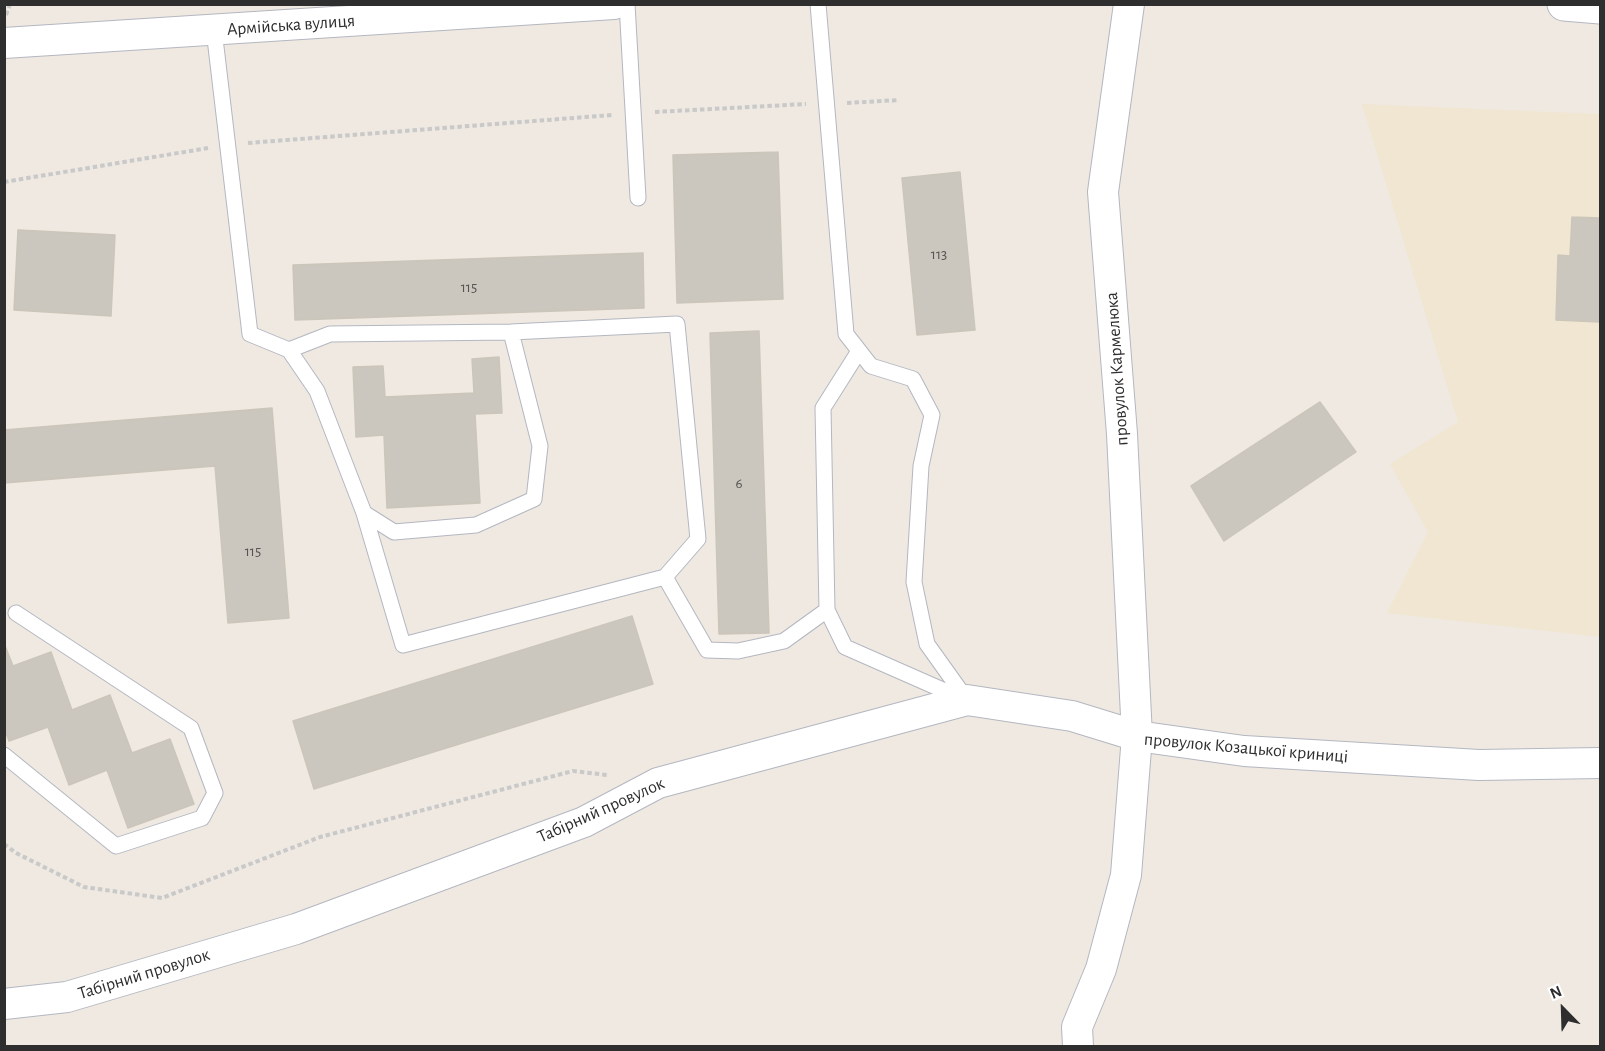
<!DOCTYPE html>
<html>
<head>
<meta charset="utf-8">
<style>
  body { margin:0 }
  #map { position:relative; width:1605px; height:1051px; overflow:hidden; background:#efe9e1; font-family:"Alegreya Sans",sans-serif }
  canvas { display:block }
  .frame { position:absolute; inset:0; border:6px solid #2e2e2e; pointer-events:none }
  .north { position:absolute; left:1533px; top:979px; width:60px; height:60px; -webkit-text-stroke:4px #fff; paint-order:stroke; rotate:337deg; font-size:16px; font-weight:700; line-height:24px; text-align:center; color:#2e2e2e }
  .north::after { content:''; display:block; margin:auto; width:21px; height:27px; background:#2e2e2e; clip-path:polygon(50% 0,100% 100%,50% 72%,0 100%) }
</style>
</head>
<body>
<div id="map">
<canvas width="1605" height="1051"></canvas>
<div class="frame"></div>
<div class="north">N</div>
</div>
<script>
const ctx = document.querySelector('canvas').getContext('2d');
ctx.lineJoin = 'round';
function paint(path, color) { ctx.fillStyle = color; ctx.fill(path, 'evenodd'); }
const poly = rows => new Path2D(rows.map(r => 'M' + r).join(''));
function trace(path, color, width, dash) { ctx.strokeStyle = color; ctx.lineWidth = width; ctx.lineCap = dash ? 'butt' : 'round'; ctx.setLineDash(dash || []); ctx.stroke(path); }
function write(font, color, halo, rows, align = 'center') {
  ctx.font = font + ' "Alegreya Sans",sans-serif'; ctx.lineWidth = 4.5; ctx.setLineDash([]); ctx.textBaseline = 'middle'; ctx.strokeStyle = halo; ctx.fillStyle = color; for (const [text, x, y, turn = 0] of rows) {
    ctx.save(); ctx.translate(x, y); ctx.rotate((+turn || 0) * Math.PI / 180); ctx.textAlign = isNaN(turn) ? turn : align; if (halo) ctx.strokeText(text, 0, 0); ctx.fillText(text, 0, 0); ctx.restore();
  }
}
const education = poly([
  [1362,104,1600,114,1600,637,1387,613,1428,532,1390,464,1458,422]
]);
const building = poly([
  [778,152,783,299,677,303,673,155,778,152],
  [960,172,975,330,917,335,902,178,960,172],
  [1572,217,1600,218,1600,322,1556,320,1558,255,1570,256,1572,217],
  [18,230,115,235,111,316,14,310,18,230],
  [643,253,644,308,295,320,293,265,643,253],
  [759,331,769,633,719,634,710,333,759,331],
  [499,357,502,413,475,414,480,503,387,508,384,435,356,437,353,367,383,366,385,397,474,393,472,359,499,357],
  [1320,402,1356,452,1224,541,1191,486,1320,402],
  [272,408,289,618,228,623,215,466,4,483,4,430,272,408],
  [632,616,653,684,314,789,293,721,632,616],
  [4,643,13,666,51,652,72,710,110,695,132,753,170,739,194,804,128,828,107,770,69,785,48,727,9,741,4,728,4,643]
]);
const path = poly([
  [6,15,10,4],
  [847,103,899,100],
  [655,112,806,104],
  [248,143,612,115],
  [4,182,208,148],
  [4,844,16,853,84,887,162,898,320,837,573,771,607,775]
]);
const service = poly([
  [627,4,638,198],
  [818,4,846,334,871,366,913,379,932,415,921,466,914,582,927,644,967,700],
  [214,30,250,334,289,350,317,391,364,513,394,532,476,525,534,499,540,446,511,332],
  [289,350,330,334,511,332,677,324,698,539,665,577,403,645,364,513],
  [859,351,823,408,827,610,845,647,961,698],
  [665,577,707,650,738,651,784,641,827,610],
  [4,755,116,846,202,818,215,793,191,728,16,613]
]);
const minor = poly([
  [4,43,614,4],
  [4,1004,67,997,296,929,584,822,658,783,967,700,1072,716,1137,736,1244,751,1479,765,1600,763],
  [1078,1046,1077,1027,1101,969,1126,875,1137,736,1122,434,1103,192,1129,4]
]);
const tertiary = poly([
  [1564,4,1600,7]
]);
const numberNames = [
  ["113",939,254],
  ["115",469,287],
  ["6",739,483],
  ["115",253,551]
];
const streetNames = [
  ["Армійська вулиця",291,25,-4],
  ["провулок Кармелюка",1117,369,-94],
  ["провулок Козацької криниці",1246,748,5],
  ["Табірний провулок",601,810,-24],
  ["Табірний провулок",144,974,-17]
];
paint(education, '#f0e6d1');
paint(building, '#cbc7bf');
trace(building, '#cbc5ba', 1.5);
trace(service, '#b4b7c1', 17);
trace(minor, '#b4b7c1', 32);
trace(tertiary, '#b4b7c1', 35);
trace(path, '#c9c9c9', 4, [4.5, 3]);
trace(service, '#fff', 15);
trace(minor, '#fff', 30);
trace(tertiary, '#fff', 33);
write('15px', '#555452', null, numberNames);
write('18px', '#2e2e2e', '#fff', streetNames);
</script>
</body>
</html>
